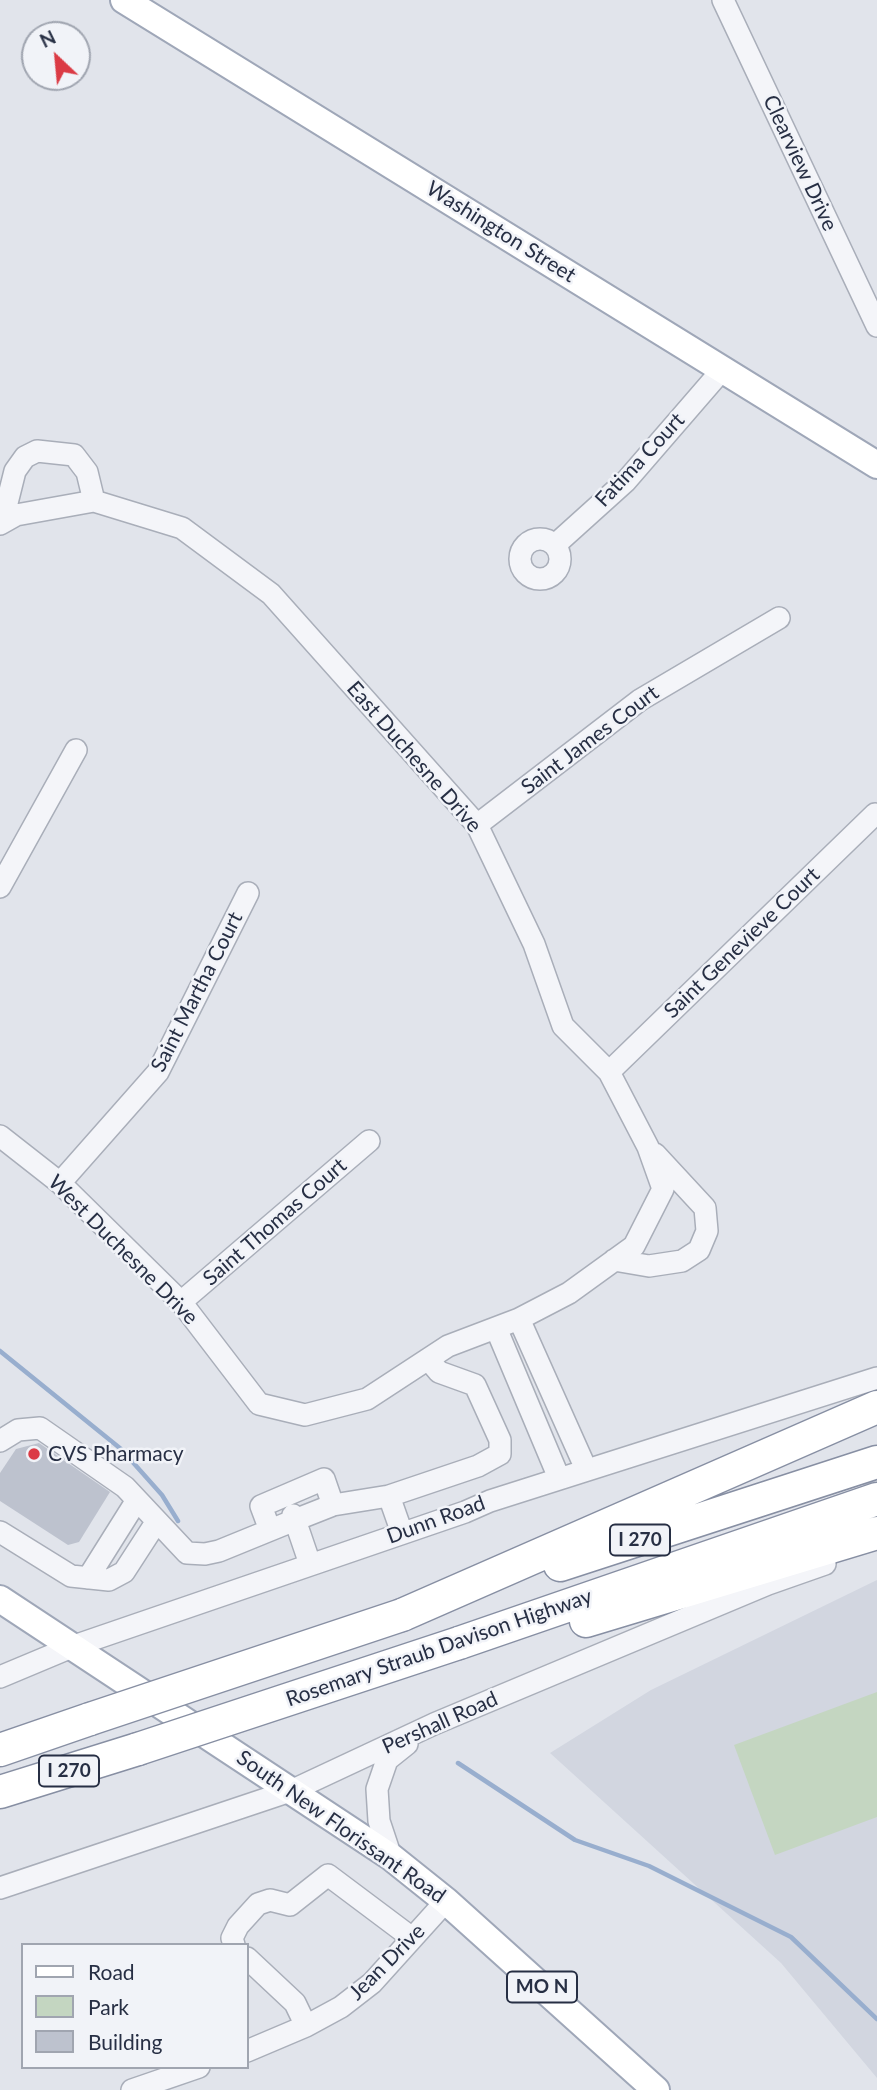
<!DOCTYPE html>
<html>
<head>
<meta charset="utf-8">
<style>
  body { margin:0 }
  #map { position:relative; width:877px; height:2090px; overflow:hidden; background:#e1e4eb; font-family:Lato,sans-serif }
  canvas { display:block }
  .legend { position:absolute; left:21px; top:1943px; width:228px; height:126px; box-sizing:border-box; background:#f1f3f8; border:2px solid #a0a5b0; margin:0; padding:9px 12px; list-style:none; font-size:21px; color:#272f44 }
  .legend li { display:flex; align-items:center; gap:14px; height:35px }
  .legend b { width:35px; border:2px solid #a0a5b0 }
  .north { position:absolute; left:21px; top:21px; width:70px; height:70px; box-sizing:border-box; background:#f1f3f8; border:2px solid #a0a5b0; border-radius:50%; rotate:334deg; font-size:19px; font-weight:700; line-height:28px; text-align:center; color:#272f44 }
  .north::after { content:''; display:block; margin:auto; width:24px; height:32px; background:#db3b45; clip-path:polygon(50% 0,100% 100%,50% 72%,0 100%) }
</style>
</head>
<body>
<div id="map">
<canvas width="877" height="2090"></canvas>
<ul class="legend">
<li><b style="height:9px;background:#fff"></b>Road</li>
<li><b style="height:19px;background:#c4d6c1"></b>Park</li>
<li><b style="height:19px;background:#bdc2ce"></b>Building</li>
</ul>
<div class="north">N</div>
</div>
<script>
const ctx = document.querySelector('canvas').getContext('2d');
ctx.lineJoin = 'round';
function paint(path, color) { ctx.fillStyle = color; ctx.fill(path, 'evenodd'); }
const poly = rows => new Path2D(rows.map(r => 'M' + r).join(''));
function trace(path, color, width, dash) { ctx.strokeStyle = color; ctx.lineWidth = width; ctx.lineCap = dash ? 'butt' : 'round'; ctx.setLineDash(dash || []); ctx.stroke(path); }
function write(font, color, halo, rows, align = 'center') {
  ctx.font = font + ' Lato,sans-serif'; ctx.lineWidth = 5; ctx.setLineDash([]); ctx.textBaseline = 'middle'; ctx.strokeStyle = halo; ctx.fillStyle = color; for (const [text, x, y, turn = 0] of rows) {
    ctx.save(); ctx.translate(x, y); ctx.rotate((+turn || 0) * Math.PI / 180); ctx.textAlign = isNaN(turn) ? turn : align; if (halo) ctx.strokeText(text, 0, 0); ctx.fillText(text, 0, 0); ctx.restore();
  }
}
const built = poly([
  [877,1580,877,2078,781,1963,550,1753,651,1690]
]);
const green = poly([
  [877,1692,877,1817,775,1855,734,1745]
]);
const stream = poly([
  [0,1351,121,1449,162,1495,178,1521],
  [458,1763,575,1840,649,1866,791,1937,877,2019]
]);
const building = poly([
  [39,1443,110,1492,79,1542,68,1545,0,1501,0,1473,16,1449]
]);
const minor = poly([
  [723,0,877,326],
  [2,523,15,471,25,457,37,451,74,455,87,472,94,501],
  [0,524,16,515,94,501,182,528,271,594,477,825,534,944,563,1026,609,1072,648,1147,663,1189,634,1246,569,1293,519,1319,448,1346,367,1399,305,1415,259,1404,181,1302,60,1183,0,1136],
  '520 559a20 20 0 1 1 40 0a20 20 0 1 1-40 0Z',
  [555,545,626,481,722,370],
  [477,825,640,700,779,618],
  [0,887,76,750],
  [609,1072,875,814],
  [60,1183,158,1072,248,893],
  [614,1260,649,1266,682,1261,699,1250,707,1231,705,1208,655,1154],
  [181,1302,369,1141],
  [519,1319,586,1469],
  [496,1328,559,1478],
  [0,1441,18,1430,40,1428,125,1487,187,1553,205,1554,219,1551,295,1520,310,1564],
  [333,1505,389,1496],
  [270,1530,261,1506,324,1479,333,1505,295,1520,293,1515],
  [0,1532,71,1576,109,1580,124,1572,157,1521],
  [402,1533,389,1496,478,1466,500,1454,500,1440,475,1385,439,1372,428,1359],
  [88,1578,137,1500],
  [0,1677,74,1646,465,1512,490,1501,877,1378],
  [391,1857,379,1821,377,1789,387,1760,407,1744],
  [0,1888,293,1790,434,1724,768,1584,825,1564],
  [234,1945,232,1938,238,1926,258,1904,270,1900,290,1905,328,1875,412,1938],
  [247,1958,295,2003,306,2026],
  [247,2051,306,2026,341,2007,372,1983,446,1901],
  [132,2090,199,2067]
]);
const major = poly([
  [124,0,877,465],
  [0,1599,391,1857,446,1901,656,2090]
]);
const highway = poly([
  [560,1565,877,1462],
  [402,1615,877,1407],
  [586,1621,877,1533],
  [459,1643,877,1499],
  [0,1750,90,1719],
  [0,1792,138,1749]
]);
const highwayBridge = poly([
  [90,1719,402,1615],
  [138,1749,459,1643]
]);
const markers = [
  [34,1454,7,"#db3b45"]
];
const shields = [
  [640,1540,60],
  [69,1771,60],
  [542,1987,70]
];
const shieldNames = [
  ["I 270",640,1540],
  ["I 270",69,1771],
  ["MO N",542,1987]
];
const streetNames = [
  ["Clearview Drive",800,163,65],
  ["Washington Street",501,232,32],
  ["Fatima Court",640,460,-47],
  ["Saint James Court",590,740,-37],
  ["East Duchesne Drive",414,757,49],
  ["Saint Genevieve Court",742,943,-44],
  ["Saint Martha Court",197,992,-63],
  ["Saint Thomas Court",275,1222,-41],
  ["West Duchesne Drive",123,1250,45],
  ["Dunn Road",436,1520,-20],
  ["Rosemary Straub Davison Highway",439,1648,-19],
  ["Pershall Road",440,1723,-24],
  ["South New Florissant Road",341,1827,35],
  ["Jean Drive",387,1962,-45]
];
const poiNames = [
  ["CVS Pharmacy",48,1454]
];
paint(built, '#d2d6e0');
paint(green, '#c4d6c1');
trace(stream, '#98aece', 4.5);
paint(building, '#bdc2ce');
trace(minor, '#a9aeb9', 24);
trace(major, '#9fa7b8', 30);
trace(highway, '#878fa3', 35);
trace(minor, '#f4f5f9', 21);
trace(major, '#fff', 26);
trace(highway, '#fff', 32);
trace(highwayBridge, '#878fa3', 35, []);
trace(highwayBridge, '#fff', 32);
for (const [x, y, r, color] of markers) { const dot = new Path2D(); dot.arc(x, y, r, 0, 2 * Math.PI); ctx.fillStyle = color; ctx.fill(dot); trace(dot, '#f1f3f8', 2.5); }
for (const [x, y, w] of shields) { const box = new Path2D(); box.roundRect(x - w / 2, y - 15.5, w, 31, 5); ctx.fillStyle = '#f1f3f8'; ctx.fill(box); trace(box, '#272f44', 2); }
write('bold 19px', '#272f44', null, shieldNames);
write('21px', '#272f44', '#f1f3f8', streetNames);
write('21px', '#272f44', '#f1f3f8', poiNames, 'left');
</script>
</body>
</html>
